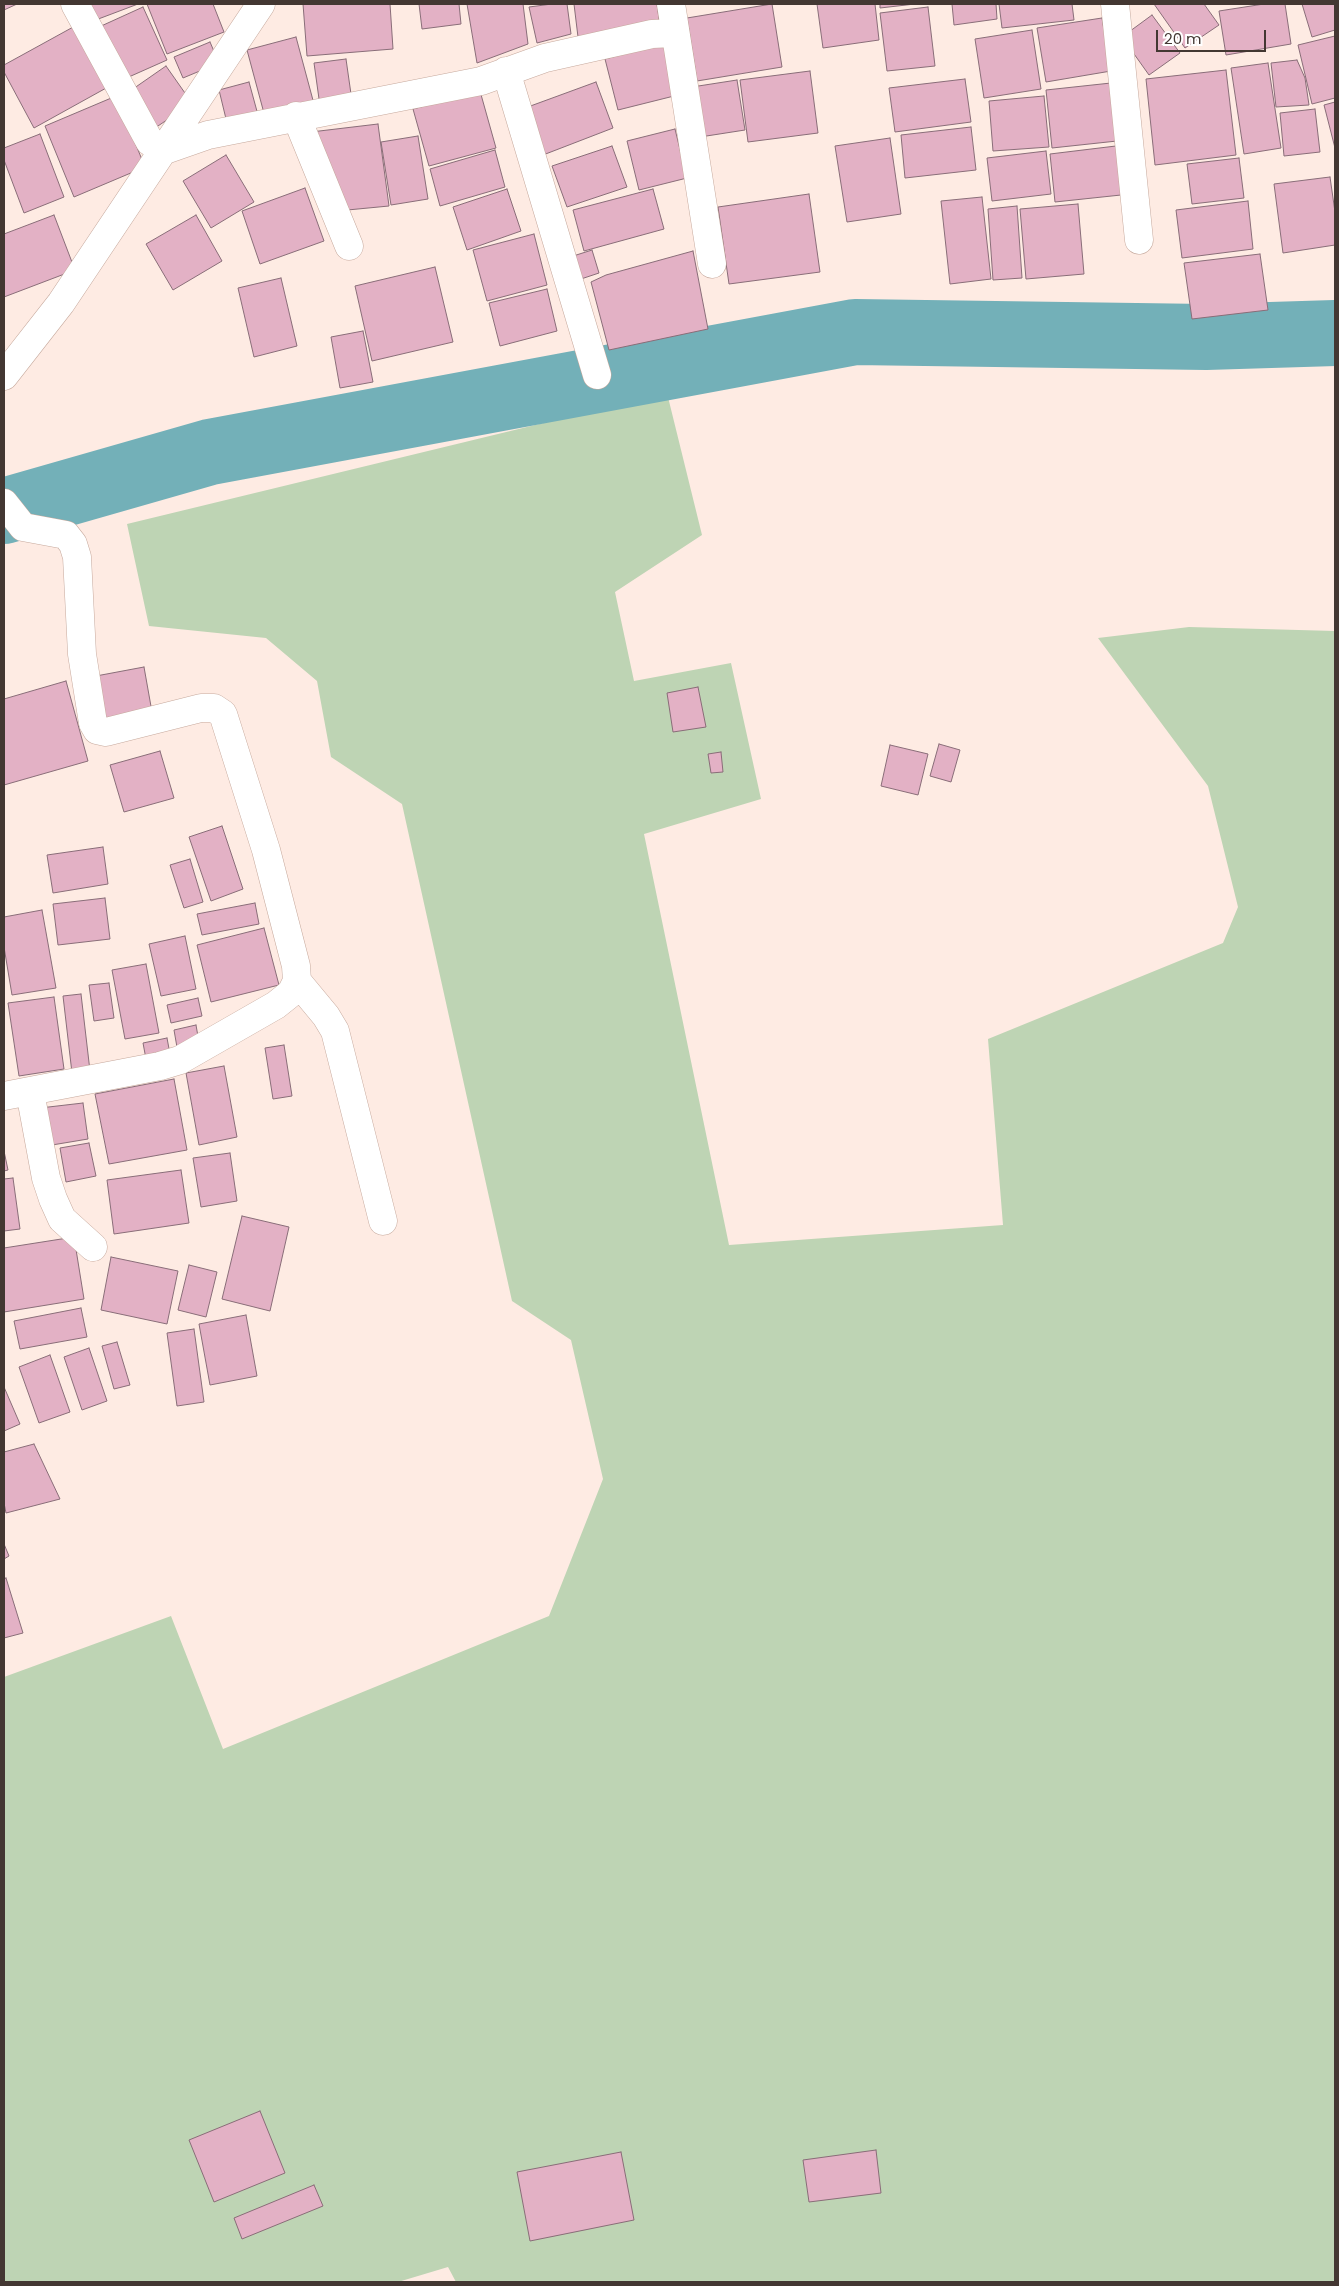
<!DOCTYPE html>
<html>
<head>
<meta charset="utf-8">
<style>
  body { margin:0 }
  #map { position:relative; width:1339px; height:2286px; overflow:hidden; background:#feebe3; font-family:Poppins,sans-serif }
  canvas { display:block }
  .frame { position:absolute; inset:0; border:5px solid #433732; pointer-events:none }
  .scale { position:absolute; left:1156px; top:30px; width:110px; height:22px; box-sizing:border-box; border:2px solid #433732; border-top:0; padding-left:6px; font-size:15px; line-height:18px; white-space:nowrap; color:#433732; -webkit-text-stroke:4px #fff; paint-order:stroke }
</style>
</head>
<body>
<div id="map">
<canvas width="1339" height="2286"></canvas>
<div class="frame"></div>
<div class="scale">20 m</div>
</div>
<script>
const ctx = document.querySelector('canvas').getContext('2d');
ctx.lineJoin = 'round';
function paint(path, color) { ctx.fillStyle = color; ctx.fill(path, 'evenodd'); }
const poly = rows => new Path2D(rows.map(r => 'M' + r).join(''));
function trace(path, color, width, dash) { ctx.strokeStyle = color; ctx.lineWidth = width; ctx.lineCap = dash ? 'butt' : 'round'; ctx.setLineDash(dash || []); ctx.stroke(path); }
const green = poly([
  [667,393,702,535,615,592,634,681,731,663,761,799,644,834,729,1245,1003,1225,988,1039,1223,943,1238,907,1208,786,1098,638,1189,627,1335,631,1335,2282,456,2282,448,2267,398,2282,4,2282,4,1677,171,1616,223,1749,549,1616,603,1479,571,1340,512,1301,402,804,331,757,317,681,266,638,149,626,127,524]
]);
const river = poly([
  [4,511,210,452,855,332,1206,337,1335,333]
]);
const building = poly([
  [4,4,17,4,4,10,4,4],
  [87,4,138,4,93,21,87,4],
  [147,4,213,4,224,32,167,54,147,4],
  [303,4,390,4,393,49,307,56,303,4],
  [419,4,459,4,461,24,422,29,419,4],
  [467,4,523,4,528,44,477,63,467,4],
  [552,4,567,4,571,34,537,43,529,7,552,4],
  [574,4,657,4,660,26,578,37,574,4],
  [772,4,782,67,697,81,687,18,772,4],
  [817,4,875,4,879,40,823,48,817,4],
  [880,4,915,4,880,8,880,4],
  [952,4,996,4,997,19,954,25,952,4],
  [999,4,1072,4,1074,20,1002,28,999,4],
  [1154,4,1204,4,1219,25,1185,48,1154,4],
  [1264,4,1285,4,1291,44,1226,55,1219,11,1264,4],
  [1302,4,1335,4,1335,30,1312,37,1302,4],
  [143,7,167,60,122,80,99,27,143,7],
  [928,7,935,66,887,71,880,13,928,7],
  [1152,15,1180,53,1149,75,1122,37,1152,15],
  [1102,18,1111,71,1046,82,1037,28,1102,18],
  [75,26,108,87,34,128,4,72,4,65,75,26],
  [1032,30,1041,89,984,98,975,39,1032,30],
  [1335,36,1335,98,1312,104,1298,45,1335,36],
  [296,37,314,104,265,117,247,50,296,37],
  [210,42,219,63,183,78,174,57,210,42],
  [665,43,678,95,618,110,605,59,665,43],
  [346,59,352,101,320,106,314,63,346,59],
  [1297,60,1305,78,1309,105,1276,107,1271,63,1297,60],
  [1268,63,1281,148,1244,154,1231,68,1268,63],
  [166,66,192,103,155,128,130,91,166,66],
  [1226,70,1236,155,1155,165,1146,79,1226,70],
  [810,71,818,133,748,142,740,80,810,71],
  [965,79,971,122,895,132,889,88,965,79],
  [737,80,745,130,700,137,692,87,737,80],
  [249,82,258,115,227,123,219,90,249,82],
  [596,82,613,128,543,155,525,108,596,82],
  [1111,83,1117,141,1052,148,1046,90,1111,83],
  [480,91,496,148,429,166,413,109,480,91],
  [116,96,145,167,74,197,45,126,116,96],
  [1044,96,1049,147,993,151,989,101,1044,96],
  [1335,102,1335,148,1324,105,1335,102],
  [1315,109,1320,152,1284,156,1280,113,1315,109],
  [378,124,389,206,337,211,311,132,378,124],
  [971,127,976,170,905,178,901,135,971,127],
  [675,129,687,178,639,190,627,141,675,129],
  [40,134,64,197,24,213,4,160,4,148,40,134],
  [418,136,428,199,391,205,381,142,418,136],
  [890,138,901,214,847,222,835,146,890,138],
  [612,146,627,187,567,207,552,166,612,146],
  [1116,146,1121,195,1055,202,1050,154,1116,146],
  [495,150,505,187,440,206,430,169,495,150],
  [1046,151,1051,194,992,201,987,158,1046,151],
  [226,155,254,202,211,228,183,181,226,155],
  [1239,158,1244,198,1192,204,1187,164,1239,158],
  [1330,177,1335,212,1335,245,1283,253,1274,184,1330,177],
  [305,188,324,241,260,264,242,211,305,188],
  [507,189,521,231,467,250,453,207,507,189],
  [653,189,664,229,584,251,573,210,653,189],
  [809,194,820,272,729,284,718,207,809,194],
  [982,197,991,279,950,284,941,201,982,197],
  [1248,201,1253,249,1182,258,1176,210,1248,201],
  [1078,204,1084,274,1026,279,1020,209,1078,204],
  [1017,206,1022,278,993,280,988,209,1017,206],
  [54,215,75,270,4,297,4,234,54,215],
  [196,215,222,261,173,290,146,244,196,215],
  [534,234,547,285,487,301,473,250,534,234],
  [592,250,599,273,575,281,567,258,592,250],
  [693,251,708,329,609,350,591,282,606,275,693,251],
  [1260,254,1268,310,1192,319,1184,263,1260,254],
  [435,267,453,342,372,361,355,286,435,267],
  [281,278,297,346,254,357,238,288,281,278],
  [547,289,557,331,500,346,489,303,547,289],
  [363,331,373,382,340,388,331,337,363,331],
  [144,667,152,712,104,721,96,676,144,667],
  [66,681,88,761,4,785,4,699,66,681],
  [698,687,706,727,673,732,667,693,698,687],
  [939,744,960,750,951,782,930,776,939,744],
  [890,745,928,754,918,795,881,786,890,745],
  [160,751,174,798,124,812,110,765,160,751],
  [721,752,723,772,711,773,708,754,721,752],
  [222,826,243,889,211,901,189,837,222,826],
  [103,847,108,884,53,893,47,855,103,847],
  [190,859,203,902,184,908,170,865,190,859],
  [105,898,110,939,58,945,53,904,105,898],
  [255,903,259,924,202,935,197,914,255,903],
  [42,910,56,988,12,995,4,947,4,917,42,910],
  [264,928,279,985,211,1002,197,945,264,928],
  [185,936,196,989,161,996,149,944,185,936],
  [146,964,159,1033,125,1039,112,970,146,964],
  [109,983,114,1018,94,1021,89,985,109,983],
  [81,994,90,1071,72,1073,63,996,81,994],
  [54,997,64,1069,19,1076,8,1003,54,997],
  [198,998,202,1016,171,1023,167,1005,198,998],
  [196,1025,200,1048,178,1053,174,1030,196,1025],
  [167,1038,170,1054,146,1059,143,1043,167,1038],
  [284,1045,292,1096,273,1099,265,1048,284,1045],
  [224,1066,237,1137,199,1145,186,1073,224,1066],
  [174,1079,187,1150,109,1164,95,1094,174,1079],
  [83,1103,88,1139,46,1146,40,1108,83,1103],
  [89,1143,96,1176,66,1182,60,1148,89,1143],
  [4,1151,8,1170,4,1171,4,1151],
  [230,1153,237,1201,201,1207,193,1158,230,1153],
  [181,1170,189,1223,114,1234,107,1180,181,1170],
  [13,1178,20,1229,4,1231,4,1179,13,1178],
  [242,1216,289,1227,270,1311,222,1299,242,1216],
  [74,1237,84,1299,4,1312,4,1248,74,1237],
  [111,1257,178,1271,167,1324,101,1310,111,1257],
  [189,1265,217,1272,206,1317,178,1310,189,1265],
  [81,1308,87,1337,20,1349,14,1321,81,1308],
  [246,1315,257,1376,210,1385,199,1324,246,1315],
  [194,1329,204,1402,177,1406,167,1333,194,1329],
  [117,1342,130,1385,114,1389,102,1346,117,1342],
  [89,1348,107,1401,82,1410,64,1357,89,1348],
  [50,1355,70,1412,39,1423,19,1367,50,1355],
  [4,1387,20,1424,4,1431,4,1387],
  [34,1444,60,1499,6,1513,4,1503,4,1452,34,1444],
  [4,1544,9,1556,4,1559,4,1544],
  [6,1578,23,1633,4,1638,4,1579,6,1578],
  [260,2111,285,2173,214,2202,189,2140,260,2111],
  [876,2150,881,2193,809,2202,803,2160,876,2150],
  [621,2152,634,2220,530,2241,517,2172,621,2152],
  [314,2185,323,2206,242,2239,234,2218,314,2185]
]);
const minor = poly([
  [75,4,150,142,165,150,208,135,481,81,545,58,652,34,674,33],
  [671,4,712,264],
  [1115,4,1139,240],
  [506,71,597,375],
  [296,116,349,246],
  [4,376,61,303,261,4],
  [4,503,23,527,66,535,73,544,77,557,82,654,93,723,97,730,106,732,201,708,214,708,223,714,266,850,296,966,297,981,291,993,276,1005,180,1060,160,1066,4,1096],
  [297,981,326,1016,335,1031,383,1221],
  [30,1092,46,1178,53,1199,62,1219,93,1247]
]);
paint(green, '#bed4b4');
trace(river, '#73b0b8', 66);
paint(building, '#e3b1c5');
trace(building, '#896d78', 1);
trace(minor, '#c6a99d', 29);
trace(minor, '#fff', 28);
</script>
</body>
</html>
